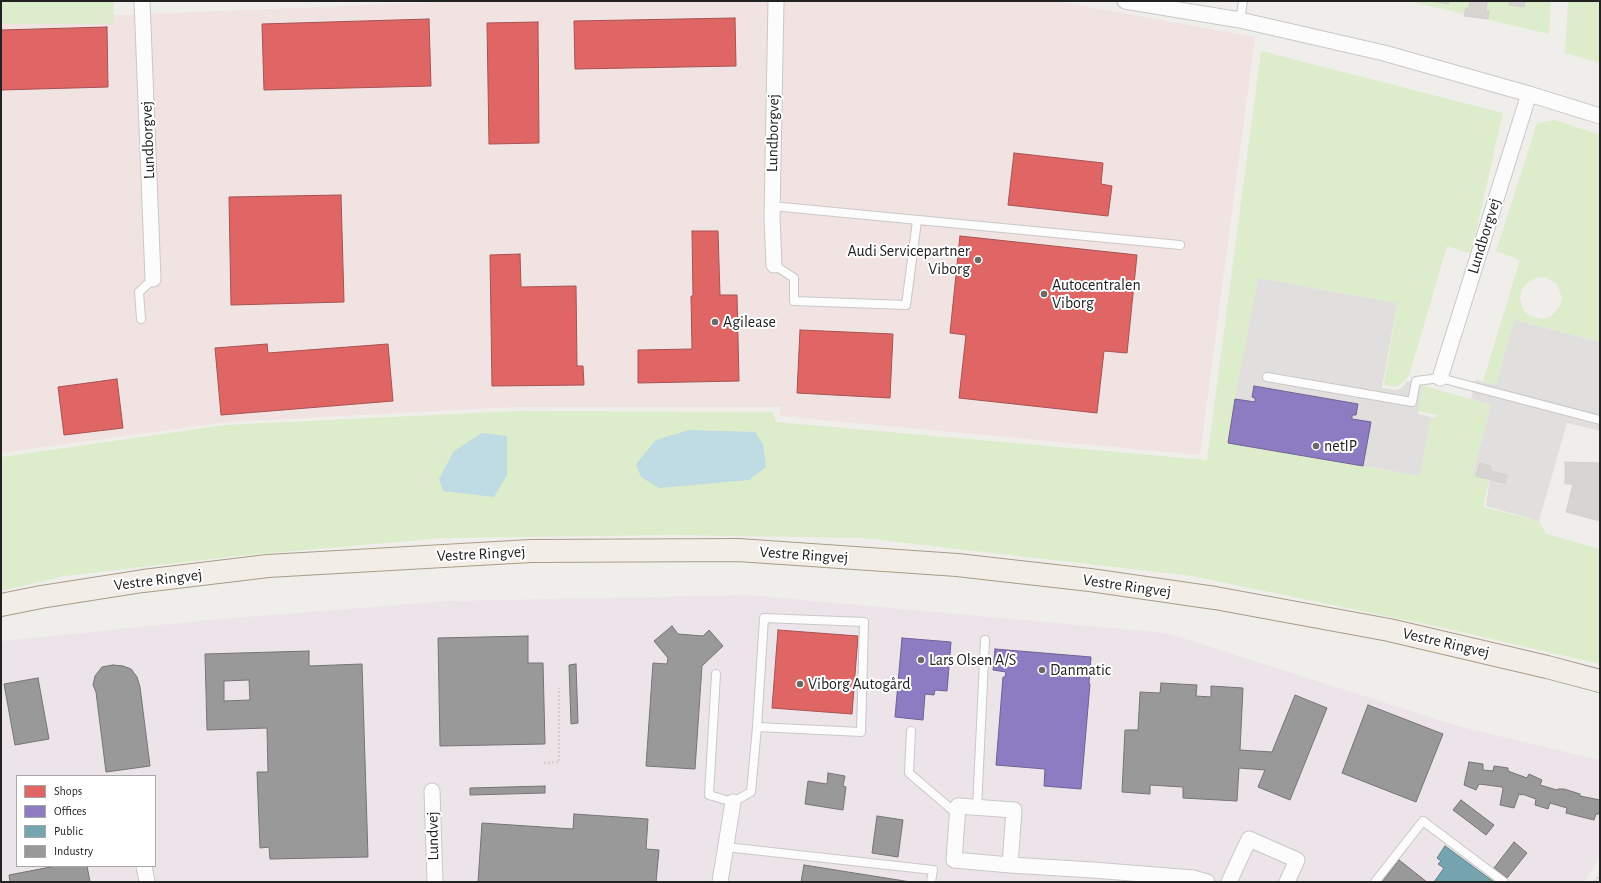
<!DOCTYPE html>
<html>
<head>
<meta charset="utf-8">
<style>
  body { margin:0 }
  #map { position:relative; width:1601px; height:883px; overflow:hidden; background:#f0eeeb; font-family:"Alegreya Sans",sans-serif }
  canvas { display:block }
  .frame { position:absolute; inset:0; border:2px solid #222; pointer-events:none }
  .legend { position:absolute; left:16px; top:775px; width:140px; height:92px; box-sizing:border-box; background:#fff; border:1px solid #a7a7a7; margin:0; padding:5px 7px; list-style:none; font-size:12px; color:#222 }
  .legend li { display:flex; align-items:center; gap:8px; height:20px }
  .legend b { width:20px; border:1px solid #a7a7a7 }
</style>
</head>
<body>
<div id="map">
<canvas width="1601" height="883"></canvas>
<div class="frame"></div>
<ul class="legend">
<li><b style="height:11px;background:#e06666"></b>Shops</li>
<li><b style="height:11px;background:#8e7cc3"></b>Offices</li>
<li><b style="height:11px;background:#76a5af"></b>Public</li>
<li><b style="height:11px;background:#999"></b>Industry</li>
</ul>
</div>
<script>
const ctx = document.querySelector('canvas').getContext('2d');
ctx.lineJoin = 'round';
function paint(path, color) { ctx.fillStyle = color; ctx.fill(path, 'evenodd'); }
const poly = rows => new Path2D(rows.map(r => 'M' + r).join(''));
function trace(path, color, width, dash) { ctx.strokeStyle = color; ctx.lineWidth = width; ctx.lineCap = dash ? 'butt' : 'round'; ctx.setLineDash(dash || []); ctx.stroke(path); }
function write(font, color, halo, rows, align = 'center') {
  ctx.font = font + ' "Alegreya Sans",sans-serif'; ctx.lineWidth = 4; ctx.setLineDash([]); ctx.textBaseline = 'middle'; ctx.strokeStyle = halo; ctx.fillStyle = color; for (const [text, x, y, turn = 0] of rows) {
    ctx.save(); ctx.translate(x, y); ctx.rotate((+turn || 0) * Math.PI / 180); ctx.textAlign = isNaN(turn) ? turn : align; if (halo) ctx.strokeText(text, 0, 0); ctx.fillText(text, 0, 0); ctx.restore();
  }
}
const commercial = poly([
  [463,1,1044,1,1062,2,1255,37,1200,455,779,416,781,407,517,407,228,422,1,453,1,20]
]);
const industrial = poly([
  [750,595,1167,633,1461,727,1600,760,1600,854,1594,867,1584,882,1,882,1,641,208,620,447,601],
  [17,776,155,776,155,866,17,866]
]);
const grass = poly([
  [1,1,114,1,113,24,1,24],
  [1409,1,1551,1,1549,34],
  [1568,1,1600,1,1600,63,1565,53],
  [1261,51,1503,113,1471,254,1447,246,1409,376,1401,384,1395,387,1384,385,1397,303,1258,278,1228,443,1420,476,1431,417,1436,418,1437,415,1418,411,1422,385,1491,405,1473,473,1490,479,1483,507,1539,521,1546,534,1600,549,1600,664,1444,628,1192,576,862,538,670,535,443,538,236,556,65,576,1,591,1,457,224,425,516,411,773,412,776,422,1207,460],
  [1555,120,1600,135,1600,342,1514,320,1496,385,1483,381,1520,260,1496,251,1537,123],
  [1545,277,1557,284,1562,298,1560,305,1556,312,1550,317,1542,319,1533,317,1526,313,1522,306,1520,297,1522,289,1528,282,1536,278]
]);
const parking = poly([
  [1258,278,1397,303,1382,388,1396,390,1401,388,1407,381,1422,385,1418,414,1431,417,1420,476,1363,466,1371,423,1352,419,1352,415,1356,415,1358,404,1254,386,1252,397,1255,398,1255,402,1235,399],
  [1514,320,1600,342,1600,431,1567,423,1539,521,1486,506,1490,479,1473,474,1491,405,1471,399,1476,380,1496,385]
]);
const water = poly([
  [689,430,755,432,763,444,766,467,749,480,659,488,641,477,636,464,656,440],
  [482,433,507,436,507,475,494,497,443,491,439,479,454,451]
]);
const shops = poly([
  [735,18,736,66,575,69,574,21,735,18],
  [429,19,431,86,264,90,262,24,429,19],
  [538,22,539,143,489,144,487,23,538,22],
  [107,27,108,87,1,90,1,30,107,27],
  [1014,153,1103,163,1101,184,1112,186,1108,216,1008,205,1014,153],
  [341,195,344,302,231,305,229,197,341,195],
  [692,231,718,231,720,295,737,295,739,381,638,383,638,350,692,349,691,296,693,296,692,231],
  [960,236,1137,255,1127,353,1104,351,1097,413,959,398,966,335,950,333,960,236],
  [520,254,521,287,576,286,577,366,583,366,584,385,492,386,490,255,520,254],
  [800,330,893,334,890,398,797,393,800,330],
  [267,344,268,353,388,344,393,401,221,415,215,348,267,344],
  [117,379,123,428,64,435,58,387,117,379],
  [778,630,858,636,852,714,772,708,778,630]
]);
const offices = poly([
  [1254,386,1358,404,1356,415,1352,415,1352,419,1371,422,1363,466,1228,443,1235,399,1255,402,1255,398,1252,397,1254,386],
  [902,638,951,642,947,691,935,690,934,695,925,694,923,720,895,717,902,638],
  [995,649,1091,657,1089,684,1090,684,1081,789,1044,786,1045,769,996,765,1003,677,1005,677,1006,672,993,670,995,649]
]);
const public = poly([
  [1445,846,1494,882,1434,882,1444,868,1438,864,1441,861,1437,858,1445,846]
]);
const industry = poly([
  [672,626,678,634,703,636,709,630,723,646,702,666,695,769,646,766,653,663,667,664,668,658,654,641,672,626],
  [528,636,528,663,543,663,545,744,440,746,438,638,528,636],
  [309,651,309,666,362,664,368,857,270,859,269,847,260,848,257,772,268,772,267,728,207,730,205,654,309,651],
  [249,680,250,700,224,701,224,681,249,680],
  [576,664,578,723,571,724,569,665,576,664],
  [113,665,123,666,131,669,137,677,140,687,150,766,106,772,96,692,93,685,95,676,102,667,113,665],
  [38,678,49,739,15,745,4,684,38,678],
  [1161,683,1197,685,1196,696,1211,697,1211,686,1243,688,1240,750,1272,752,1295,695,1327,708,1290,800,1258,787,1265,770,1239,768,1237,801,1183,798,1183,787,1150,785,1150,794,1122,792,1125,730,1138,730,1140,692,1160,693,1161,683],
  [1368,705,1443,734,1416,802,1342,773,1368,705],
  [1469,762,1483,764,1483,770,1493,771,1494,766,1508,768,1508,771,1527,778,1529,774,1542,780,1540,785,1557,790,1558,789,1564,789,1580,794,1580,796,1600,800,1600,814,1596,814,1594,820,1566,813,1567,808,1550,803,1548,809,1535,805,1536,799,1522,794,1522,795,1519,794,1514,808,1500,805,1503,789,1502,787,1479,784,1476,790,1464,785,1469,762],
  [828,773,845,776,843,786,846,787,843,810,805,804,808,781,827,784,828,773],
  [545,786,545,793,470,795,470,788,545,786],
  [1461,800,1494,825,1486,835,1453,810,1461,800],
  [574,814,648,819,646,849,659,850,656,882,478,882,482,823,573,829,574,814],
  [877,816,903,820,898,857,872,853,877,816],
  [1514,842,1527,853,1507,878,1494,868,1514,842],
  [1399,860,1427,882,1382,882,1399,860],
  [804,865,911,882,801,882,804,865],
  [56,866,87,866,90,882,10,882,9,875,56,866]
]);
const building = poly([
  [1432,1,1449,1,1449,4,1432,1],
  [1470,1,1487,1,1486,11,1489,11,1488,19,1464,16,1466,8,1469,8,1470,1],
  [1510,1,1525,1,1524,7,1509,5,1510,1],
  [1565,462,1600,463,1600,521,1566,512,1573,484,1565,484,1565,462],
  [1480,463,1491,466,1490,471,1507,475,1505,483,1476,476,1480,463]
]);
const path = poly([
  [544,763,559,762,559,688],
  [1595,882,1600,874]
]);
const lane = poly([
  [1240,20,1243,1],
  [772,206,1180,245],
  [774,265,794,278,794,301,906,305,917,221],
  [141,319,139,292,153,279],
  [1267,377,1412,402,1416,381,1440,378,1600,420],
  [716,674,709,795,733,802,751,792,757,727,764,618,864,622,861,732,757,727],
  [911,731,909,773,957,814],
  [977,808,985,640],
  [726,847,933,870,931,882],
  [1375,882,1423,821,1504,882]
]);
const street = poly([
  [142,1,153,279],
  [1125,1,1240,20,1384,53,1529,94,1600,116],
  [774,265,772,217,776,1],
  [1440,378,1529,94],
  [432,791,435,882],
  [1010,865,1014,810,958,806,954,860,1010,865,1093,870,1193,878,1207,882],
  [144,866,147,882],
  [720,882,733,802],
  [1229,882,1249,839,1297,860,1287,882]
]);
const primary = poly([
  [1,605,41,597,143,581,268,566,531,551,738,550,957,565,1090,580,1215,598,1389,630,1547,667,1600,681]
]);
const markers = [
  [978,260,4,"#6a6968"],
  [1044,294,4,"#6a6968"],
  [715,322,4,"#6a6968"],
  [1316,446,4,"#6a6968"],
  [921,660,4,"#6a6968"],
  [1042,670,4,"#6a6968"],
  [800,684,4,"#6a6968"]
];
const streetNames = [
  ["Lundborgvej",773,133,-89],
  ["Lundborgvej",148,140,-92],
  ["Lundborgvej",1484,236,-73],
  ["Vestre Ringvej",481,554,-3],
  ["Vestre Ringvej",804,555,4],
  ["Vestre Ringvej",158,580,-7],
  ["Vestre Ringvej",1127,586,8],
  ["Vestre Ringvej",1446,643,13],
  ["Lundvej",433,836,-91]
];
const poiNames = [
  ["Audi Servicepartner",970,251,"right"],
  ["Viborg",970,269,"right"],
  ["Autocentralen",1052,285],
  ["Viborg",1052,303],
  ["Agilease",723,322],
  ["netIP",1324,446],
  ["Lars Olsen A/S",929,660],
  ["Danmatic",1050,670],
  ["Viborg Autogård",808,684]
];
paint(commercial, '#f1e3e1');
paint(industrial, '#ede4e9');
paint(grass, '#ddeccb');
paint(parking, '#e0dfde');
paint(water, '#bfdbe3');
paint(shops, '#e06666');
trace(shops, '#a75252', 1);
paint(offices, '#8e7cc3');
trace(offices, '#6e6193', 1);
paint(public, '#76a5af');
trace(public, '#5d7e85', 1);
paint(industry, '#999');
trace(industry, '#757575', 1);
paint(building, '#d7d4d2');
trace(building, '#d3d0cc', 1);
trace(lane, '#c9c8c7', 10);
trace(street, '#c9c8c7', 17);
trace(primary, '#a79c86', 24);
trace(path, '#dccecd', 2.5, [2, 2]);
trace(lane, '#fdfcfc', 8);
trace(street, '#fdfcfc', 15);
trace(primary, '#f3ede7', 22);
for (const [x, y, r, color] of markers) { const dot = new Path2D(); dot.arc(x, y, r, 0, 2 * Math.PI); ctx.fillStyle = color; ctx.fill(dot); trace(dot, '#fff', 1.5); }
write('16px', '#222', '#fff', streetNames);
write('16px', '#222', '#fff', poiNames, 'left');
</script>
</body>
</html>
